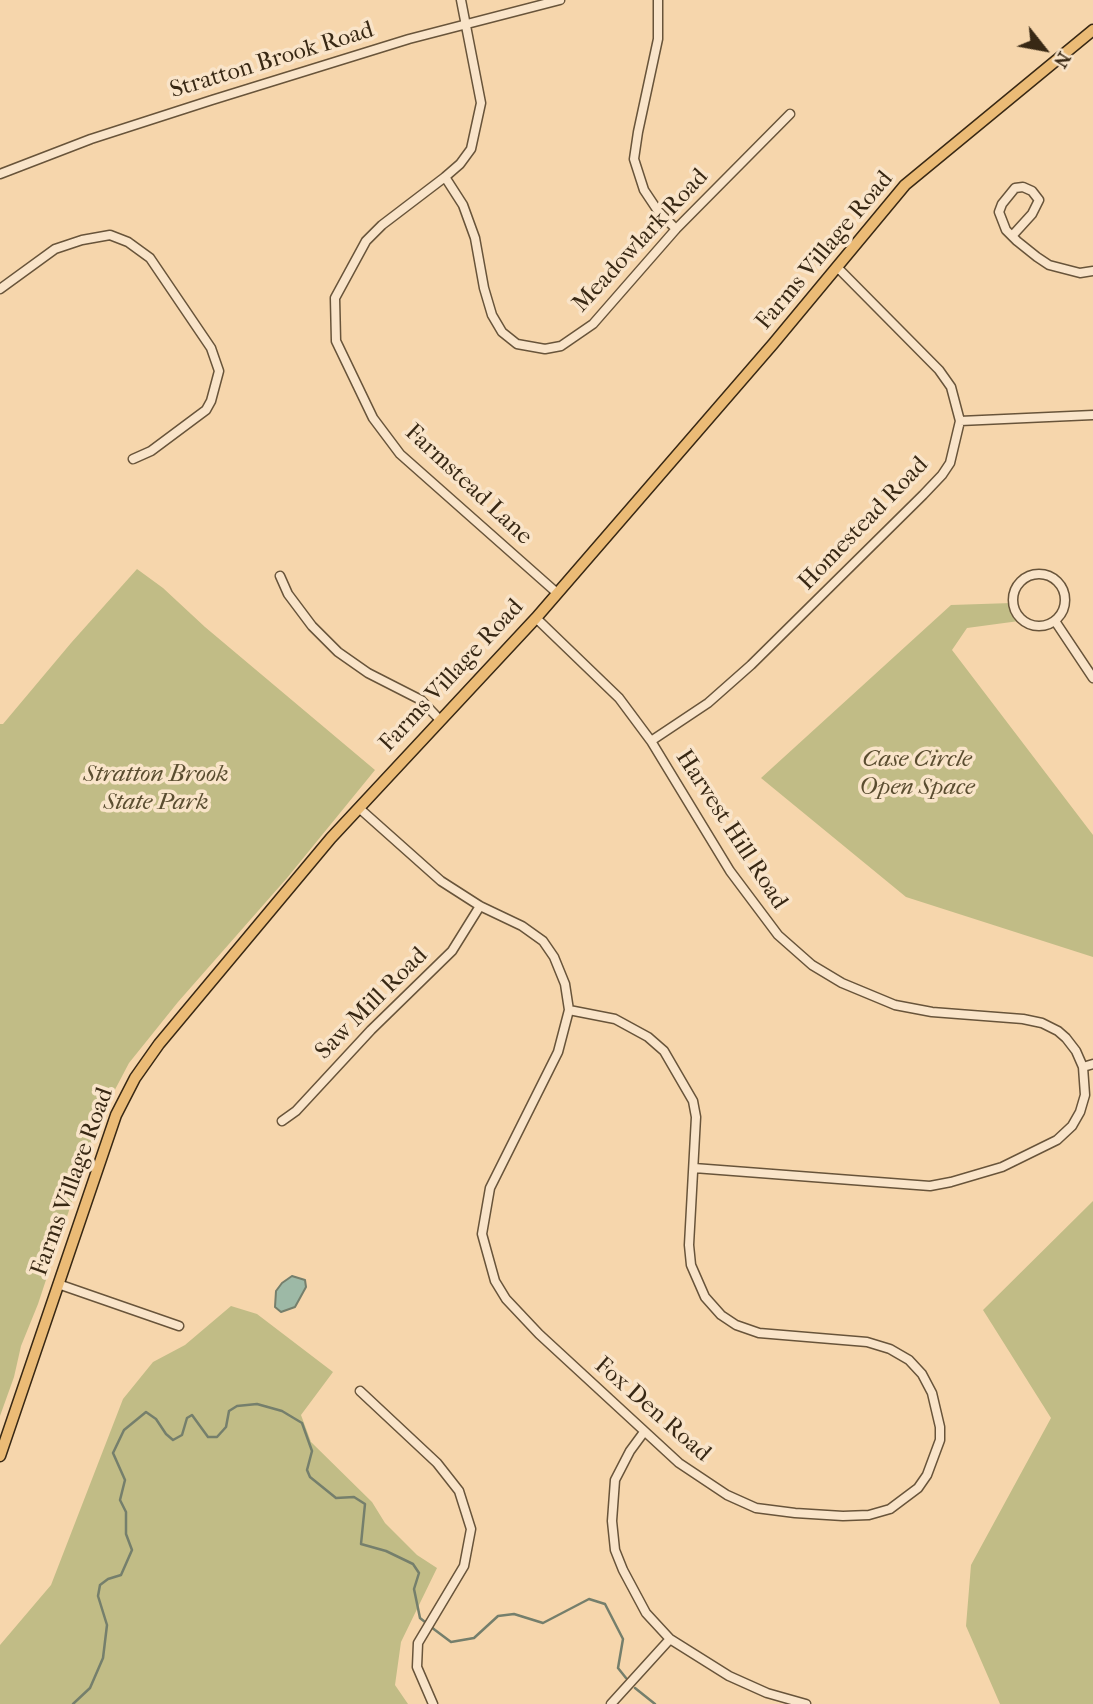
<!DOCTYPE html>
<html>
<head>
<meta charset="utf-8">
<style>
  body { margin:0 }
  #map { position:relative; width:1093px; height:1704px; overflow:hidden; background:#f6d6ac; font-family:"IM FELL French Canon",serif }
  canvas { display:block }
  .north { position:absolute; left:1009px; top:14px; width:70px; height:70px; -webkit-text-stroke:5px #f9e4c9; paint-order:stroke; rotate:121deg; font-size:19px; font-weight:700; line-height:28px; text-align:center; color:#382814 }
  .north::after { content:''; display:block; margin:auto; width:24px; height:32px; background:#382814; clip-path:polygon(50% 0,100% 100%,50% 72%,0 100%) }
</style>
</head>
<body>
<div id="map">
<canvas width="1093" height="1704"></canvas>
<div class="north">N</div>
</div>
<script>
const ctx = document.querySelector('canvas').getContext('2d');
ctx.lineJoin = 'round';
function paint(path, color) { ctx.fillStyle = color; ctx.fill(path, 'evenodd'); }
const poly = rows => new Path2D(rows.map(r => 'M' + r).join(''));
function trace(path, color, width, dash) { ctx.strokeStyle = color; ctx.lineWidth = width; ctx.lineCap = dash ? 'butt' : 'round'; ctx.setLineDash(dash || []); ctx.stroke(path); }
function write(font, color, halo, rows, align = 'center') {
  ctx.font = font + ' "IM FELL French Canon",serif'; ctx.lineWidth = 7; ctx.setLineDash([]); ctx.textBaseline = 'middle'; ctx.strokeStyle = halo; ctx.fillStyle = color; for (const [text, x, y, turn = 0] of rows) {
    ctx.save(); ctx.translate(x, y); ctx.rotate((+turn || 0) * Math.PI / 180); ctx.textAlign = isNaN(turn) ? turn : align; if (halo) ctx.strokeText(text, 0, 0); ctx.fillText(text, 0, 0); ctx.restore();
  }
}
const green = poly([
  [137,569,163,588,205,627,375,770,287,878,178,1002,129,1063,99,1120,38,1304,21,1346,14,1377,0,1416,0,724,3,724,71,643],
  [1012,603,1013,613,1019,621,967,628,952,650,1093,835,1093,957,906,897,761,778,951,605],
  [1093,1201,1093,1704,1000,1704,966,1626,971,1565,1051,1418,983,1310],
  [231,1306,257,1314,333,1372,301,1415,311,1442,372,1502,385,1523,417,1555,437,1568,401,1642,395,1685,408,1704,0,1704,0,1645,51,1585,123,1399,153,1362,185,1345]
]);
const water = poly([
  [292,1276,305,1280,306,1287,295,1307,281,1312,275,1307,276,1291,282,1283,292,1276]
]);
const stream = poly([
  [635,1688,655,1704],
  [73,1704,90,1688,103,1658,107,1625,98,1596,100,1585,108,1579,121,1575,132,1550,126,1534,126,1512,120,1500,125,1480,113,1453,124,1430,146,1412,156,1419,166,1434,173,1440,182,1435,187,1418,192,1415,208,1437,217,1437,226,1427,229,1411,237,1406,257,1404,282,1411,302,1423,312,1451,307,1470,310,1477,336,1498,354,1497,365,1504,361,1544,386,1551,413,1564,419,1573,414,1589,420,1618,435,1630,451,1642,474,1638,498,1616,514,1614,543,1623,589,1599,605,1604,623,1639,618,1668,626,1678]
]);
const minor = poly([
  [461,0,481,103,471,149,460,164,445,177,382,225,366,241,335,298,336,341,373,418,400,454,557,593],
  [658,0,658,39,638,132,634,159,644,190,658,211,676,229],
  [0,174,91,139,212,100,409,39,560,0],
  [445,177,463,205,475,238,484,288,492,315,502,332,517,344,545,349,561,346,593,324,676,229,790,114],
  [1012,236,1032,214,1039,200,1032,191,1023,187,1015,188,1002,204,999,212,1006,230,1017,241,1037,257,1049,265,1080,273,1093,271],
  [0,289,55,249,82,240,110,235,128,242,150,258,211,348,219,371,211,401,206,410,151,451,133,459],
  [960,421,1093,415],
  '1013 600a26 26 0 1 1 52 0a26 26 0 1 1-52 0Z',
  [280,576,288,594,312,626,338,652,368,673,421,700,440,720],
  [536,618,619,698,651,741,730,871,778,935,812,965,842,983,895,1005,932,1012,1023,1019,1042,1023,1058,1031,1066,1038,1076,1051,1083,1067,1085,1095,1080,1112,1072,1126,1057,1140,1002,1167,951,1182,930,1186,694,1168],
  [1055,621,1093,678],
  [651,741,708,703,751,665,923,495,942,475,950,463,960,421,951,387,939,370,838,268],
  [359,808,441,881,480,906,522,926,543,941,554,957,565,984,569,1010,615,1019,648,1037,664,1051,693,1101,696,1117,689,1245,691,1265,705,1297,721,1315,736,1325,759,1333,867,1342,890,1349,909,1360,922,1374,932,1393,940,1427,940,1440,927,1475,918,1488,890,1509,869,1515,843,1516,795,1513,756,1508,727,1495,679,1463,539,1334,506,1299,495,1281,482,1234,490,1188,558,1052,569,1010],
  [1083,1067,1093,1064],
  [282,1121,296,1111,371,1030,452,951,480,906],
  [58,1284,179,1326],
  [360,1391,437,1463,459,1491,471,1529,464,1566,418,1643,417,1667,433,1704],
  [644,1432,630,1451,615,1480,612,1521,615,1550,623,1570,646,1613,670,1639,729,1676,767,1693,806,1704],
  [611,1704,670,1639]
]);
const major = poly([
  [0,1456,116,1115,135,1078,159,1044,331,838,536,618,773,344,905,185,1093,30]
]);
const streetNames = [
  ["Stratton Brook Road",272,61,-17],
  ["Meadowlark Road",641,241,-47],
  ["Farms Village Road",825,251,-50],
  ["Farmstead Lane",468,485,43],
  ["Homestead Road",864,524,-46],
  ["Farms Village Road",452,676,-47],
  ["Harvest Hill Road",731,830,57],
  ["Saw Mill Road",372,1004,-45],
  ["Farms Village Road",73,1182,-70],
  ["Fox Den Road",652,1410,41]
];
const parkNames = [
  ["Case Circle",917,760],
  ["Open Space",917,788],
  ["Stratton Brook",156,775],
  ["State Park",156,803]
];
paint(green, '#c1bc86');
paint(water, '#9db9a6');
trace(water, '#757f6c', 2);
trace(stream, '#757f6c', 2.5);
trace(minor, '#68543a', 11);
trace(major, '#382814', 13);
trace(minor, '#f9e4c9', 8);
trace(major, '#ebbb76', 10);
write('24px', '#382814', '#f9e4c9', streetNames);
write('italic 24px', '#5a4d30', '#f9e4c9', parkNames);
</script>
</body>
</html>
